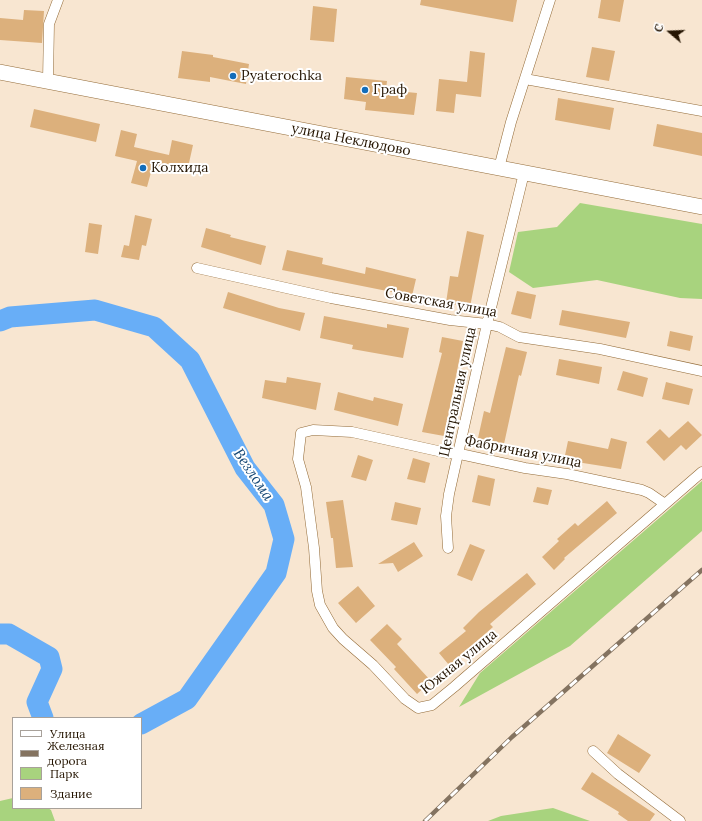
<!DOCTYPE html>
<html>
<head>
<meta charset="utf-8">
<style>
  body { margin:0 }
  #map { position:relative; width:702px; height:821px; overflow:hidden; background:#f8e6d1; font-family:Lora,serif }
  canvas { display:block }
  .legend { position:absolute; left:12px; top:717px; width:130px; height:92px; box-sizing:border-box; background:#fff; border:1px solid #a8a19a; margin:0; padding:5px 7px; list-style:none; font-size:12px; color:#251502 }
  .legend li { display:flex; align-items:center; gap:8px; height:20px }
  .legend b { width:20px; border:1px solid #a8a19a }
  .north { position:absolute; left:650px; top:12px; width:40px; height:40px; -webkit-text-stroke:3px #fff; paint-order:stroke; rotate:289deg; font-size:11px; font-weight:700; line-height:16px; text-align:center; color:#251502 }
  .north::after { content:''; display:block; margin:auto; width:14px; height:18px; background:#251502; clip-path:polygon(50% 0,100% 100%,50% 72%,0 100%) }
</style>
</head>
<body>
<div id="map">
<canvas width="702" height="821"></canvas>
<ul class="legend">
<li><b style="height:5px;background:#fff"></b>Улица</li>
<li><b style="height:5px;background:#847360"></b>Железная дорога</li>
<li><b style="height:11px;background:#a8d37e"></b>Парк</li>
<li><b style="height:11px;background:#dcb07c"></b>Здание</li>
</ul>
<div class="north">С</div>
</div>
<script>
const ctx = document.querySelector('canvas').getContext('2d');
ctx.lineJoin = 'round';
function paint(path, color) { ctx.fillStyle = color; ctx.fill(path, 'evenodd'); }
const poly = rows => new Path2D(rows.map(r => 'M' + r).join(''));
function trace(path, color, width, dash) { ctx.strokeStyle = color; ctx.lineWidth = width; ctx.lineCap = dash ? 'butt' : 'round'; ctx.setLineDash(dash || []); ctx.stroke(path); }
function write(font, color, halo, rows, align = 'center') {
  ctx.font = font + ' Lora,serif'; ctx.lineWidth = 4; ctx.setLineDash([]); ctx.textBaseline = 'middle'; ctx.strokeStyle = halo; ctx.fillStyle = color; for (const [text, x, y, turn = 0] of rows) {
    ctx.save(); ctx.translate(x, y); ctx.rotate((+turn || 0) * Math.PI / 180); ctx.textAlign = isNaN(turn) ? turn : align; if (halo) ctx.strokeText(text, 0, 0); ctx.fillText(text, 0, 0); ctx.restore();
  }
}
const green = poly([
  [580,203,702,224,702,299,680,298,597,280,533,288,509,272,518,232,557,227],
  [702,481,702,531,570,646,459,707,480,673],
  [13,798,13,808,48,808,51,810,55,821,0,821,0,801],
  [553,808,590,821,488,821,501,816]
]);
const river = poly([
  [0,321,10,317,95,310,154,327,190,360,245,468,274,505,284,539,276,573,187,699,141,724],
  [0,634,9,634,49,657,52,669,37,702,43,718]
]);
const building = poly([
  [421,0,517,0,513,22,420,5],
  [601,0,624,0,620,22,598,18],
  [313,6,337,9,334,42,310,40],
  [24,10,44,11,42,43,0,40,0,18,23,20],
  [592,47,615,51,609,81,586,77],
  [182,51,213,55,213,57,249,64,246,84,210,77,210,82,178,78],
  [470,51,485,53,481,97,456,94,454,113,436,111,439,79,467,82],
  [346,77,387,81,386,90,417,93,414,115,365,110,366,102,344,99],
  [558,98,614,108,610,130,555,120],
  [34,109,100,124,96,142,30,127],
  [657,124,702,133,702,156,653,146],
  [121,130,137,134,134,147,169,155,172,140,193,145,187,172,153,165,147,187,131,183,137,161,115,156],
  [135,215,152,219,146,246,142,245,139,260,121,257,124,245,129,246],
  [89,223,102,225,98,254,85,252],
  [206,228,231,235,230,237,266,246,261,265,201,247],
  [467,231,484,235,470,307,446,303,450,276,458,277],
  [287,250,323,258,322,264,365,274,366,267,416,279,412,296,282,270],
  [517,291,536,295,531,319,511,314],
  [228,292,279,308,305,313,300,331,223,308],
  [562,310,630,322,626,338,559,325],
  [324,316,387,328,387,324,409,328,403,358,352,349,353,345,320,338],
  [670,331,693,336,690,351,667,346],
  [442,337,463,341,444,436,422,432,442,353,439,352],
  [506,347,527,352,521,376,519,375,504,444,478,438,484,411,490,413],
  [559,359,602,367,599,384,556,375],
  [623,371,648,378,643,397,617,390],
  [287,377,321,383,316,410,262,398,265,380,286,383],
  [666,382,693,389,689,405,662,399],
  [338,392,373,401,374,397,403,404,398,426,334,410],
  [688,421,702,435,686,450,681,445,664,461,646,442,660,429,669,438],
  [611,438,627,442,621,469,564,460,568,441,608,449],
  [358,455,373,460,366,481,351,477],
  [413,458,430,463,425,483,407,479],
  [478,475,495,479,490,506,472,502],
  [537,487,552,490,548,505,533,502],
  [343,500,353,567,336,568,333,538,331,538,326,502],
  [607,501,617,513,564,558,565,559,554,570,542,557,559,541,557,539,575,523,578,526],
  [395,502,421,508,417,525,391,520],
  [414,542,423,556,398,572,393,563,378,564],
  [470,544,485,550,472,581,457,575],
  [527,573,536,584,490,624,493,627,449,665,439,653,466,631,463,628,479,612],
  [358,586,375,606,356,623,338,603],
  [387,624,402,639,397,644,431,681,417,694,394,669,396,667,370,640],
  [618,734,651,755,639,773,607,753],
  [592,772,655,814,650,821,628,821,618,814,619,812,581,789]
]);
const minor = poly([
  [525,79,702,111],
  [48,80,49,24,58,0],
  [499,168,511,122,550,0],
  [197,268,331,298,450,320,487,324,500,327,519,337,600,349,702,371],
  [665,504,649,493,642,490,567,474,525,468,460,454,447,453,352,432,313,430,301,433,298,459,306,487,314,548,317,591,320,605,333,628,343,639,373,665,405,699,418,708,432,705,454,687,665,504,702,472],
  [448,548,446,516,449,494,487,324,524,173],
  [593,751,618,774,680,821]
]);
const secondary = poly([
  [0,72,702,207]
]);
const rail = poly([
  [425,821,512,737,702,570]
]);
const markers = [
  [233,76,4,"#136dba"],
  [365,90,4,"#136dba"],
  [143,168,4,"#136dba"]
];
const poiNames = [
  ["Pyaterochka",241,76],
  ["Граф",373,90],
  ["Колхида",151,168]
];
const streetNames = [
  ["улица Неклюдово",351,140,11],
  ["Советская улица",441,303,10],
  ["Центральная улица",458,392,-78],
  ["Фабричная улица",523,452,11],
  ["Южная улица",459,662,-39]
];
const waterNames = [
  ["Везлома",253,475,56]
];
paint(green, '#a8d37e');
trace(river, '#68aef7', 21);
paint(building, '#dcb07c');
trace(minor, '#936b38', 11);
trace(secondary, '#936b38', 16);
trace(minor, '#fff', 10);
trace(secondary, '#fff', 15);
trace(rail, '#847360', 4.5);
trace(rail, '#fff', 3, [9]);
for (const [x, y, r, color] of markers) { const dot = new Path2D(); dot.arc(x, y, r, 0, 2 * Math.PI); ctx.fillStyle = color; ctx.fill(dot); trace(dot, '#fff', 1.5); }
write('14px', '#251502', '#fff', poiNames, 'left');
write('14px', '#251502', '#fff', streetNames);
write('italic 15px', '#154775', '#fff', waterNames);
</script>
</body>
</html>
